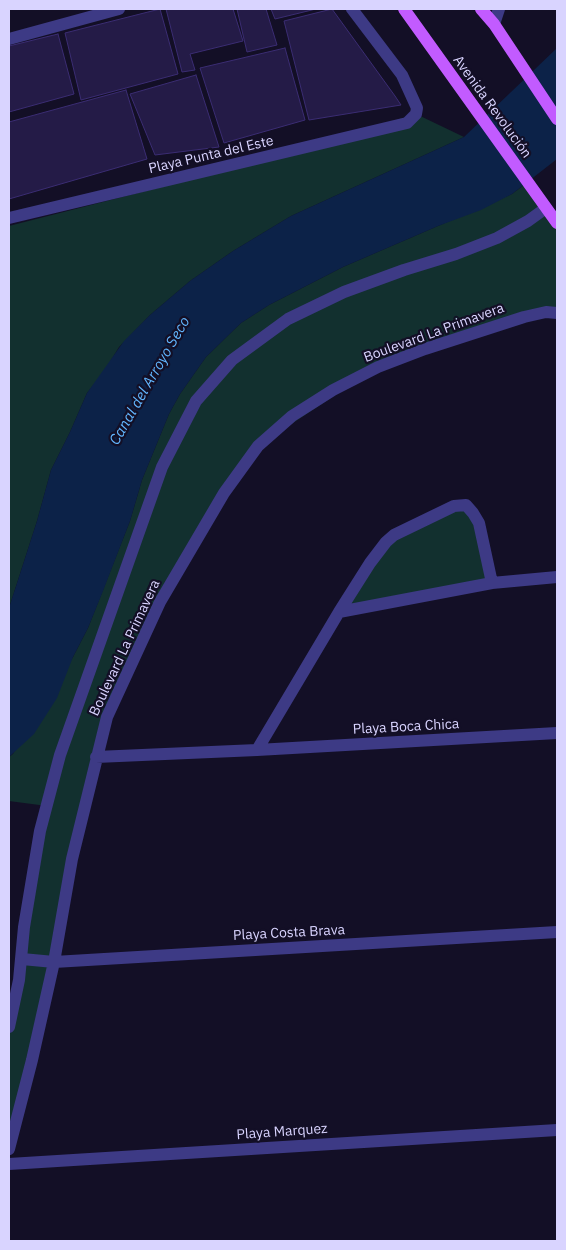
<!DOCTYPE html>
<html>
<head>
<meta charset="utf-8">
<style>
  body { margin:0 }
  #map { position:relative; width:566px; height:1250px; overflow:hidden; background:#130f26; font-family:"IBM Plex Sans",sans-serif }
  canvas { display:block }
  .frame { position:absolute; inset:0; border:10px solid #d9d4ff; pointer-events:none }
</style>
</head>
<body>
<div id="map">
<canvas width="566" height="1250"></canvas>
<div class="frame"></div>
</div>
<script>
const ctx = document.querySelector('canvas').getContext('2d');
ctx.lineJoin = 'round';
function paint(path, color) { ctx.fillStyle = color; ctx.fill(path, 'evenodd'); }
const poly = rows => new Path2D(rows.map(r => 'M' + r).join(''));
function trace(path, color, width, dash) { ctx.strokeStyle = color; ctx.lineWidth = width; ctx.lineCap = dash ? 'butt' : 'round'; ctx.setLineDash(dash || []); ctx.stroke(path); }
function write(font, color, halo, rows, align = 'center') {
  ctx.font = font + ' "IBM Plex Sans",sans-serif'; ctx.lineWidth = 4.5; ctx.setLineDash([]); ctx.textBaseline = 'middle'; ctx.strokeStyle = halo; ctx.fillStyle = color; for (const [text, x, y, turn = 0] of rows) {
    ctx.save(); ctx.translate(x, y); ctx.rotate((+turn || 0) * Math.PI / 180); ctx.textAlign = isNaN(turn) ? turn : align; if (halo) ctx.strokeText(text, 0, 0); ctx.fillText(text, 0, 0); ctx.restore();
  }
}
const green = poly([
  [416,114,464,137,291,216,233,251,190,281,150,315,119,347,104,372,87,393,70,432,51,470,37,521,9,608,9,226,255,163],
  [528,182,557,224,557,313,378,367,258,446,160,602,107,717,9,1149,9,1027,47,806,9,801,9,757,13,754,73,657,88,628,130,521,142,480,169,414,180,394,206,357,241,323,269,305,343,267,512,194],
  [454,506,473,513,492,583,339,612,386,542]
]);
const water = poly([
  [557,48,557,159,512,194,481,210,438,226,343,267,269,305,241,323,206,357,180,394,169,414,142,480,130,521,103,591,88,628,73,657,57,698,34,734,9,757,9,608,37,521,51,470,70,432,87,393,124,341,150,315,190,281,233,251,291,216,464,137]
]);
const building = poly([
  [160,9,178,74,81,100,65,33,160,9],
  [166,9,233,9,243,41,190,54,195,70,182,72,166,9],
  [237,9,266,9,277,45,247,52,237,9],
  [271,9,316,9,275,19,271,9],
  [332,9,395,96,401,105,309,120,284,21,332,9],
  [58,34,74,94,9,112,9,46,58,34],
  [285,48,305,120,224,143,200,68,285,48],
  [196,75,219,147,155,155,130,94,196,75],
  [126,90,147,159,9,199,9,122,126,90]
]);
const street = poly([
  [494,24,499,9],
  [9,39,119,9],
  [9,218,407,123,416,114,417,108,402,75,352,9],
  [339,612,492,583,557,577],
  [257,750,339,612,370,563,386,542,394,535,454,506,466,505,473,513,479,523,492,583],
  [96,757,257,750,557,733],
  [22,959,54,962,557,932],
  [9,1027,19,980,24,927,40,831,60,755,162,467,196,401,232,360,288,319,344,292,404,270,456,254,497,238,528,221,546,208],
  [9,1149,32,1060,54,962,72,859,107,717,160,602,224,493,258,446,292,416,333,390,378,367,425,349,524,317,546,312,557,313],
  [9,1164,557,1130]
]);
const primary = poly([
  [404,9,557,223],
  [481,9,494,24,557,119]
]);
const streetNames = [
  ["Avenida Revolución",492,107,54],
  ["Playa Punta del Este",211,155,-13],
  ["Boulevard La Primavera",434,333,-20],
  ["Boulevard La Primavera",125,648,-65],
  ["Playa Boca Chica",406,727,-3],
  ["Playa Costa Brava",289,933,-3],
  ["Playa Marquez",282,1132,-4]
];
const waterNames = [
  ["Canal del Arroyo Seco",150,381,-60]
];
paint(green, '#12302f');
paint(water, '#0c2248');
paint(building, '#241b47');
trace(building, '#3b2d73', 1);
trace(street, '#3d3a85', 12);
trace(primary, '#c25bff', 12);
write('14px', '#d9d4ff', '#130f26', streetNames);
write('italic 15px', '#62b6ff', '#130f26', waterNames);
</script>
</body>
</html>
